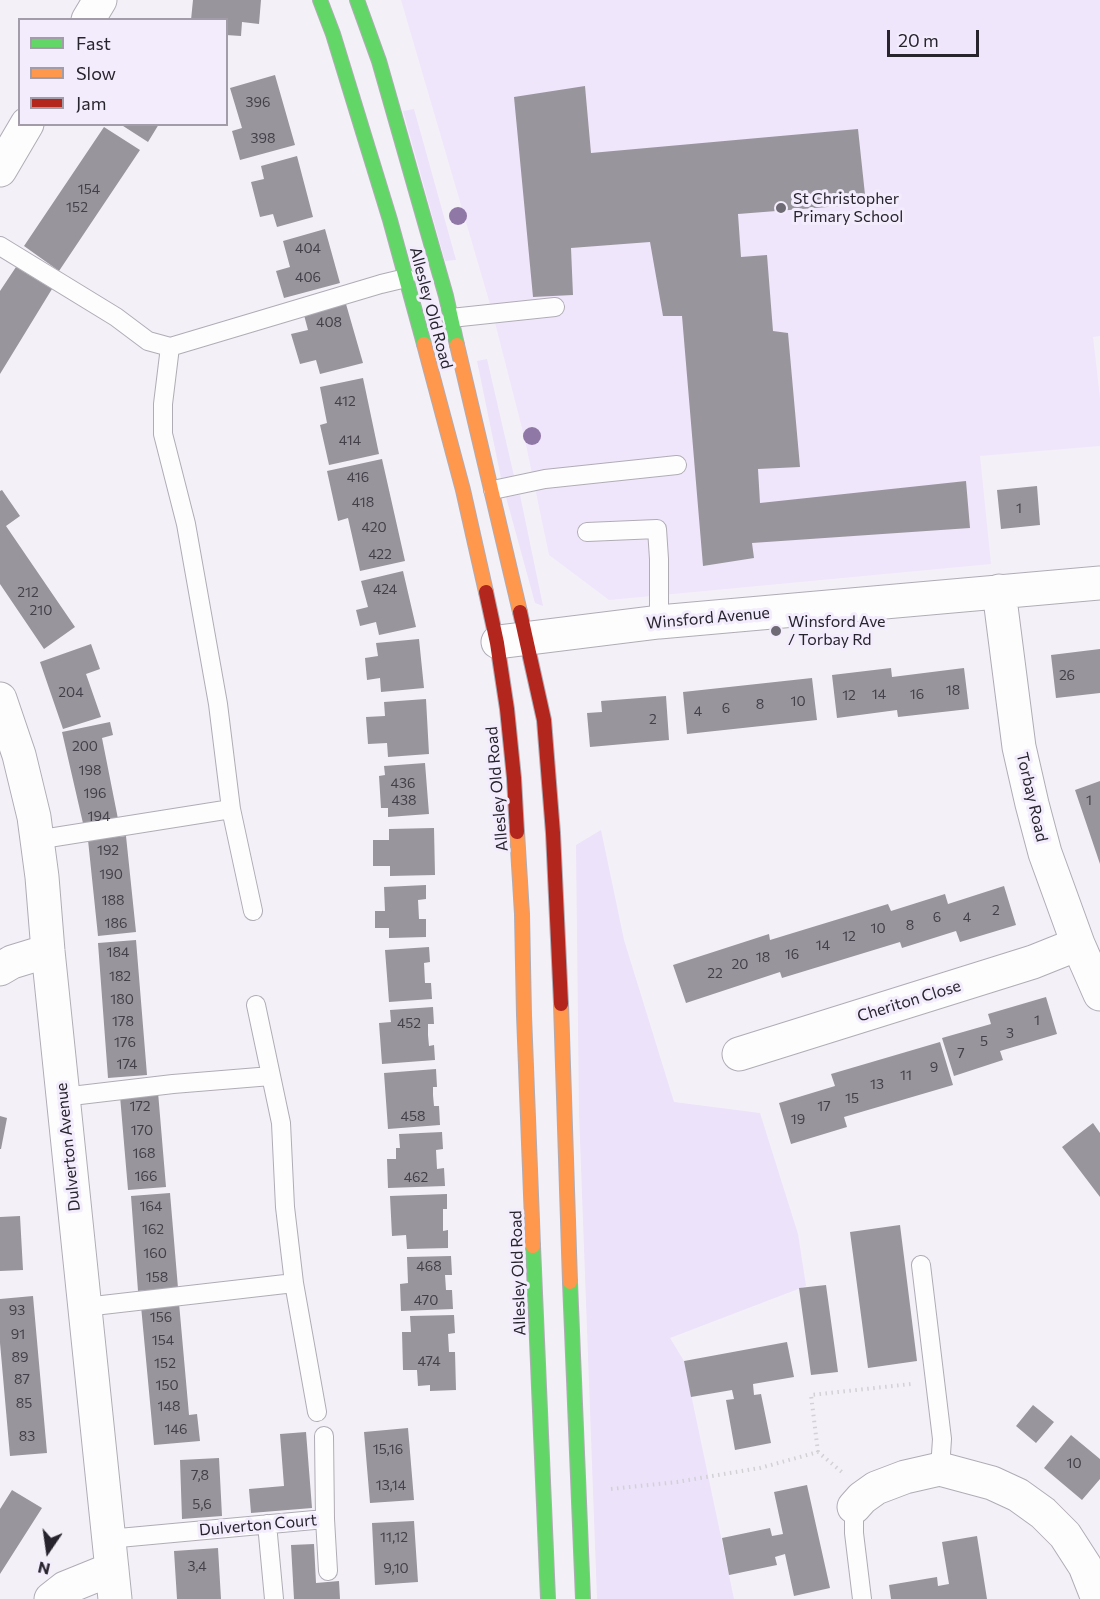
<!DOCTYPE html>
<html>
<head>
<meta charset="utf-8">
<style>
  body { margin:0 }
  #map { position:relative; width:1100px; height:1599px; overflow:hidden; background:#f4f0f8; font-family:Commissioner,sans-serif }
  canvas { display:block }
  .legend { position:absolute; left:18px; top:18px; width:210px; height:108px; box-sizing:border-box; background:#f3ecfc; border:2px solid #a29ca9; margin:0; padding:8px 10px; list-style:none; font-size:18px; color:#28242d }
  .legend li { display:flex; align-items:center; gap:12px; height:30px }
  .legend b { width:30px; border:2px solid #a29ca9 }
  .north { position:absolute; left:18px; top:1521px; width:60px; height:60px; -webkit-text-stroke:4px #f3ecfc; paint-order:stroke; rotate:193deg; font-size:16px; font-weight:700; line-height:24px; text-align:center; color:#28242d }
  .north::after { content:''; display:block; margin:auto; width:21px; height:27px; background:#28242d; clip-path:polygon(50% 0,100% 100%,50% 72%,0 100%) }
  .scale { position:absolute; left:887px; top:30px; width:92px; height:27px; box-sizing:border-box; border:3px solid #28242d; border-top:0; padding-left:8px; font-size:18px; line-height:21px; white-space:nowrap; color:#28242d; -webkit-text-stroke:4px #f3ecfc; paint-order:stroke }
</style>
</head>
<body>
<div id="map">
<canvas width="1100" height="1599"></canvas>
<ul class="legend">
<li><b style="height:8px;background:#63d668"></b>Fast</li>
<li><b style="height:8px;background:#ff974d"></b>Slow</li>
<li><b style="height:8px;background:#b3261e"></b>Jam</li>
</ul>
<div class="north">N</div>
<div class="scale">20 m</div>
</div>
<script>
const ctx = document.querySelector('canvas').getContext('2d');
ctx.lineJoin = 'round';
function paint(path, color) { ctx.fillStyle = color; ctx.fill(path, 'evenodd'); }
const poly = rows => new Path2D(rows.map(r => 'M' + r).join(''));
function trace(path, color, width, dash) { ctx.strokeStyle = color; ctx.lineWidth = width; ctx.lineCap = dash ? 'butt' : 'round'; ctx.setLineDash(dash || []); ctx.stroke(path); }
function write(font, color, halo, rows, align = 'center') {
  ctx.font = font + ' Commissioner,sans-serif'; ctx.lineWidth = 6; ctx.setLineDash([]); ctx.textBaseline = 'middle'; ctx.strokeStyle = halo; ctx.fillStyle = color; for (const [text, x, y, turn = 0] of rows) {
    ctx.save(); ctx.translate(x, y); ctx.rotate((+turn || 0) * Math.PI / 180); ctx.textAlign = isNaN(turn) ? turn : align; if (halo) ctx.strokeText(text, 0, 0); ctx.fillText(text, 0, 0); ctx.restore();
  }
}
const built = poly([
  [401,0,1100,0,1100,336,1093,337,1100,398,1100,446,980,456,991,564,609,600,549,555,525,440,492,311]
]);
const green = poly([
  [414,109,456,260,445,261,403,111],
  [487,359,514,476,501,478,477,361],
  [520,495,543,606,535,603,506,497],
  [601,830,624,940,674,1102,760,1113,798,1234,806,1286,670,1338,684,1361,734,1599,597,1599,579,1113,576,845]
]);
const building = poly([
  [193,0,261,0,259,24,242,22,241,36,226,35,226,20,191,20],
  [275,75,295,145,240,160,232,131,242,128,230,88],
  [585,86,591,153,858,129,866,204,738,214,741,257,767,255,773,331,788,333,800,467,758,469,760,503,966,481,970,528,752,543,754,558,703,566,682,316,663,316,650,242,571,248,573,295,533,297,514,97],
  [120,124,159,124,148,142],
  [104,127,140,150,59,271,24,246],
  [297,156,313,217,277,227,273,214,260,217,251,182,264,179,261,166],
  [325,229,340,283,284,298,276,271,290,267,283,241],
  [16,267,52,289,0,374,0,291],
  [346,304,363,363,320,374,316,360,300,364,291,334,308,330,304,315],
  [363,378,379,454,329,465,320,425,327,423,320,387],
  [382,459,405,561,360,571,348,518,338,521,327,471],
  [1037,486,1040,525,1001,529,997,490],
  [2,490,20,516,6,526,75,627,44,649,0,584,0,491],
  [403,571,416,627,379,635,376,622,360,626,356,610,368,607,361,581],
  [419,639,424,688,381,692,380,678,367,680,365,658,378,656,376,643],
  [91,644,100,669,86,674,101,717,63,729,40,662],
  [1100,649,1100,693,1056,698,1051,655],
  [891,668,892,677,964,668,969,709,898,717,897,710,837,718,832,675],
  [812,678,817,720,687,734,683,692],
  [666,696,669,740,590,747,587,713,602,712,601,701],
  [426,699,429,754,388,757,387,743,368,744,366,717,385,716,384,702],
  [110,722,113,735,102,738,119,824,85,832,62,732],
  [425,763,429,814,388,817,388,808,381,808,379,776,385,775,384,766],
  [1100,781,1100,864,1075,790],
  [434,828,435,875,390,876,390,866,373,866,373,840,389,840,389,829],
  [126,836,136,932,98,936,88,840],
  [426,885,426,899,418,900,419,919,426,919,426,937,389,938,389,928,375,928,375,911,385,911,384,887],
  [1004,886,1016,925,960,942,956,931,902,948,900,942,782,978,780,972,686,1003,673,965,769,934,770,940,888,904,891,911,945,894,948,904],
  [136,940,147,1075,108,1078,98,943],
  [429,947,430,962,424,963,425,983,431,983,432,999,389,1002,385,950],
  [1046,997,1057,1034,1000,1051,1003,1060,954,1076,942,1038,991,1024,988,1014],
  [433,1007,434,1024,428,1024,428,1035,429,1046,434,1045,435,1060,382,1064,379,1023,391,1022,390,1010],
  [940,1042,953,1085,844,1117,847,1127,791,1144,779,1103,835,1086,831,1074],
  [436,1069,437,1087,433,1087,433,1095,434,1106,439,1106,440,1125,388,1129,384,1073],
  [158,1092,166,1187,128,1190,120,1096],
  [0,1116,7,1118,1,1149,0,1149],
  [1093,1123,1100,1133,1100,1197,1062,1147],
  [442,1132,443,1149,436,1150,437,1169,444,1168,445,1186,388,1188,387,1159,396,1159,396,1148,400,1148,399,1134],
  [170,1193,178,1288,138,1291,131,1196],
  [447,1194,447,1209,443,1209,443,1231,448,1230,448,1248,407,1249,406,1235,392,1236,390,1196],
  [20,1216,23,1270,0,1271,0,1217],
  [900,1225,917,1361,868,1368,850,1232],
  [451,1256,452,1275,445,1275,446,1290,452,1290,453,1309,401,1311,400,1284,408,1283,407,1257],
  [826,1285,838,1372,811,1375,799,1288],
  [33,1296,47,1453,10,1456,0,1343,0,1299],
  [179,1303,189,1415,197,1414,200,1441,154,1445,141,1306],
  [454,1315,455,1333,448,1334,449,1352,455,1352,456,1390,430,1391,430,1385,418,1386,417,1370,403,1370,402,1332,411,1332,410,1316],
  [787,1342,794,1377,753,1384,754,1395,761,1394,771,1443,735,1450,726,1400,734,1399,732,1390,691,1397,684,1361],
  [1033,1405,1054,1422,1036,1443,1016,1426],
  [408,1428,414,1500,370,1503,364,1432],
  [306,1432,312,1508,251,1513,249,1489,284,1486,280,1434],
  [1071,1435,1100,1459,1100,1479,1082,1500,1044,1468],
  [219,1458,222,1516,182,1519,180,1460],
  [807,1485,830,1588,794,1596,785,1554,775,1557,777,1565,729,1575,722,1538,770,1528,772,1536,783,1534,774,1492],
  [12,1490,42,1508,0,1574,0,1509],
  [414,1521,418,1582,375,1585,372,1523],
  [977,1536,987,1599,891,1599,889,1585,937,1577,938,1586,949,1584,942,1542],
  [314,1544,316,1583,339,1581,340,1599,294,1599,291,1545],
  [218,1548,221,1599,177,1599,174,1551]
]);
const path = poly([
  [818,1452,811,1395,911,1384],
  [611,1489,677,1482,760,1468,818,1452,843,1473]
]);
const lane = poly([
  [0,246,116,317,148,341,170,347,381,284,406,278],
  [451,318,555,307],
  [170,347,163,404,163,434,186,524,218,704,231,809],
  [493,490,545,479,677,465],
  [587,532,657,529,659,559,659,622],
  [36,840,231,809,253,911],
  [63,1097,173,1084,271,1076],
  [921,1265,942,1439,940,1469],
  [294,1283,317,1412],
  [85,1307,294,1283,285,1207,281,1123,256,1005],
  [854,1507,854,1533,862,1599],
  [325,1519,328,1571],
  [267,1524,274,1599],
  [108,1539,325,1519,324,1436]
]);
const street = poly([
  [88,20,100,0],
  [0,170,27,124],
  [999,591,1019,747,1032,804,1045,853,1078,944,1100,994],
  [498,642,659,622,1100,583],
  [0,699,19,755,34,817,42,877,48,951,115,1599],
  [0,969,12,962,48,951],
  [739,1054,1033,962,1078,944],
  [854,1507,862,1498,876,1488,905,1477,940,1469,992,1483,1018,1495,1043,1513,1065,1535,1085,1566,1098,1599],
  [51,1599,65,1588,112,1569]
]);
const fast = poly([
  [320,0,333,34,390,220,424,344],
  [357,0,379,61,446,296,457,345],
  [533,1246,548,1599],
  [570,1282,583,1599]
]);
const slow = poly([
  [424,344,463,490,486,592],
  [457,345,520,612],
  [517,832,522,914,524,1015,533,1246],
  [561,1004,570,1282]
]);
const jam = poly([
  [486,592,497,643,507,709,514,778,517,832],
  [520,612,544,720,553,833,561,1004]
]);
const trees = [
  [458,216],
  [532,436]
];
const markers = [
  [781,208,6,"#6f6b74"],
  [776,631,6,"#6f6b74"]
];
const numberNames = [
  ["396",258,102],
  ["398",263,138],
  ["154",89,189],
  ["152",77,207],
  ["404",308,248],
  ["406",308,277],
  ["408",329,322],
  ["412",345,401],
  ["414",350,440],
  ["416",358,477],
  ["418",363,502],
  ["1",1019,508],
  ["420",374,527],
  ["422",380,554],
  ["424",385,589],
  ["212",28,592],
  ["210",41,610],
  ["26",1067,675],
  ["18",953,690],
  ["204",71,692],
  ["14",879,694],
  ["16",917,694],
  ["12",849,695],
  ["10",798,701],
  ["8",760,704],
  ["6",726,708],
  ["4",698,711],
  ["2",653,719],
  ["200",85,746],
  ["198",90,770],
  ["436",403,783],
  ["196",95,793],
  ["438",404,800],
  ["1",1089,800],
  ["194",99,816],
  ["192",108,850],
  ["190",111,874],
  ["188",113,900],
  ["2",996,910],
  ["6",937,917],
  ["4",967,917],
  ["186",116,923],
  ["8",910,925],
  ["10",878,928],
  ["12",849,936],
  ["14",823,945],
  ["184",118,952],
  ["16",792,954],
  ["18",763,957],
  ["20",740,964],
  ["22",715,973],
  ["182",120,976],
  ["180",122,999],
  ["1",1037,1020],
  ["178",123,1021],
  ["452",409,1023],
  ["3",1010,1033],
  ["5",984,1041],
  ["176",125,1042],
  ["7",961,1053],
  ["174",127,1064],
  ["9",934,1067],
  ["11",906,1075],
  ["13",877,1084],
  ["15",852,1098],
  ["172",140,1106],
  ["17",824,1106],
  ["458",413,1116],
  ["19",798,1119],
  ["170",142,1130],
  ["168",144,1153],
  ["166",146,1176],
  ["462",416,1177],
  ["164",151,1206],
  ["162",153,1229],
  ["160",155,1253],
  ["468",429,1266],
  ["158",157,1277],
  ["470",426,1300],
  ["93",17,1310],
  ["156",161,1317],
  ["91",18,1334],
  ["154",163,1340],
  ["89",20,1357],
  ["474",429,1361],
  ["152",165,1363],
  ["87",22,1379],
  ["150",167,1385],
  ["85",24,1403],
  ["148",169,1406],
  ["146",176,1429],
  ["83",27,1436],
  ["15,16",388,1449],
  ["10",1074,1463],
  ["7,8",200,1475],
  ["13,14",391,1485],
  ["5,6",202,1504],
  ["11,12",394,1537],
  ["3,4",197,1566],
  ["9,10",396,1568]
];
const poiNames = [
  ["St Christopher",793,199],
  ["Primary School",793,217],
  ["Winsford Ave",788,622],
  ["/ Torbay Rd",788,640]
];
const streetNames = [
  ["Allesley Old Road",431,308,75],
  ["Winsford Avenue",708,618,-5],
  ["Allesley Old Road",497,789,-95],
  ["Torbay Road",1032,797,77],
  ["Cheriton Close",909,1001,-17],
  ["Dulverton Avenue",68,1147,-96],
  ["Allesley Old Road",518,1273,-92],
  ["Dulverton Court",258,1525,-5]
];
paint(built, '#efe6fb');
paint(green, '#ece2fa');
paint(building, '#99959d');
trace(lane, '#b0acb5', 20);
trace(street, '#b0acb5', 35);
trace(fast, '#b0acb5', 16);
trace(slow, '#b0acb5', 16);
trace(jam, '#b0acb5', 16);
trace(path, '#d2d1d4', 4, [1.5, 4.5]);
trace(lane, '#fdfdfe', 18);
trace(street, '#fdfdfe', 33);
trace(fast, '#63d668', 14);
trace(slow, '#ff974d', 14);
trace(jam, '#b3261e', 14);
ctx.fillStyle = '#9078a6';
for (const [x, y] of trees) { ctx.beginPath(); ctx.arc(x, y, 9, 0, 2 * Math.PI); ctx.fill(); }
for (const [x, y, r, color] of markers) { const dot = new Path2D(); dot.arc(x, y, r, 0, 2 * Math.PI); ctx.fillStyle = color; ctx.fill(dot); trace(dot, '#f3ecfc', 2); }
write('14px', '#444049', null, numberNames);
write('16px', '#28242d', '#f3ecfc', poiNames, 'left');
write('16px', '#28242d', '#f3ecfc', streetNames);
</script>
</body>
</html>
